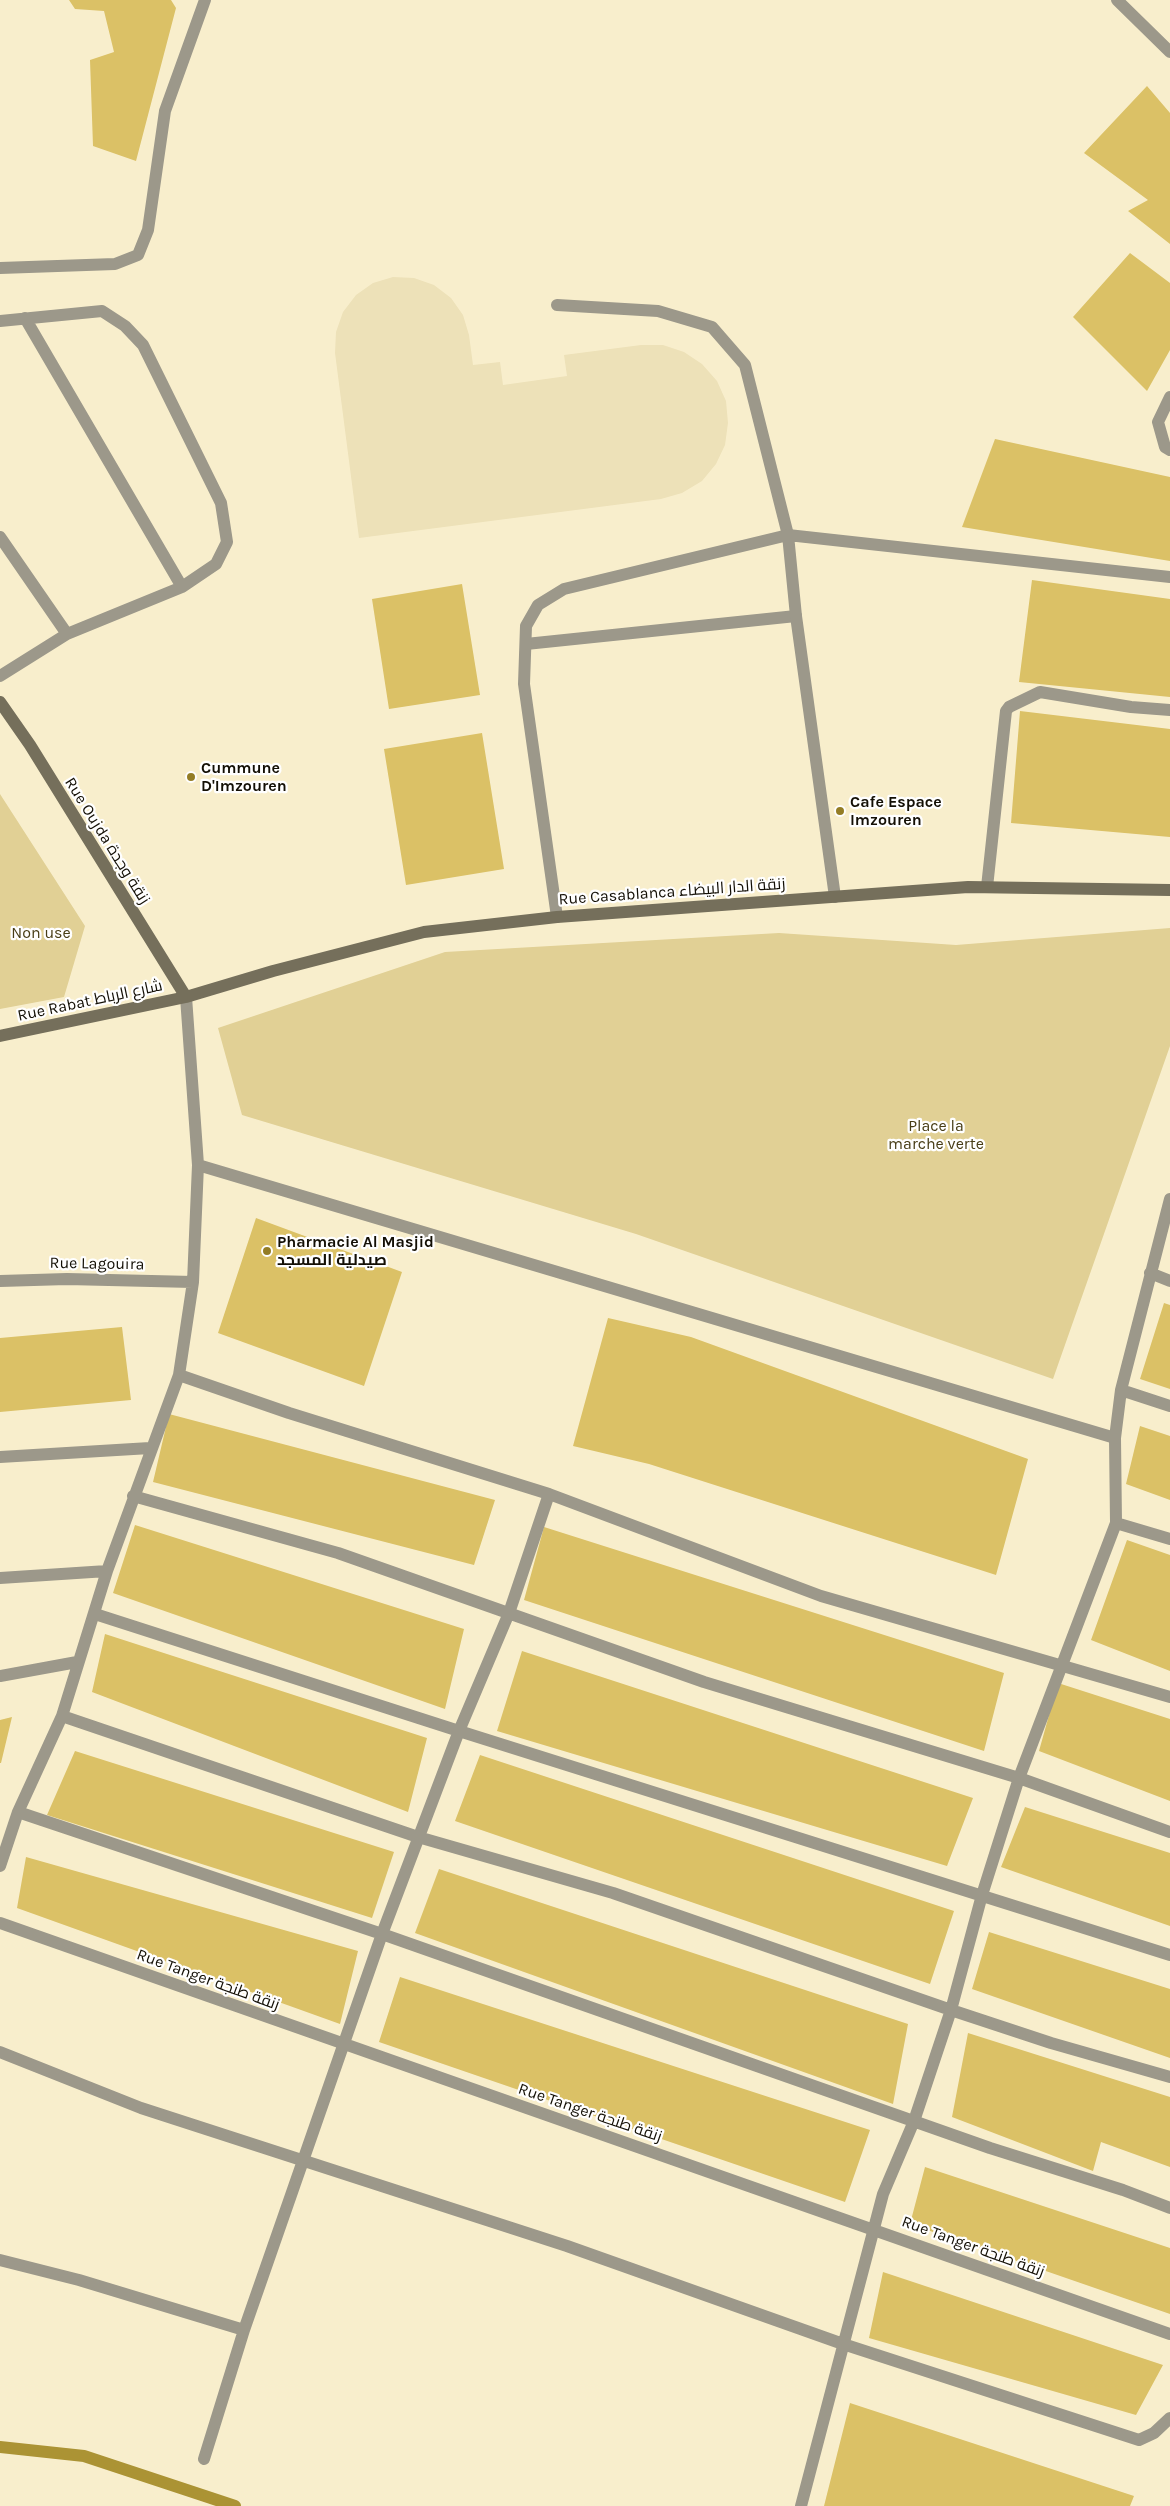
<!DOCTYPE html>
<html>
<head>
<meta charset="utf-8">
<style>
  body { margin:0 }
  canvas { display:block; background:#f8eecc }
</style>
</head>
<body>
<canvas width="1170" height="2506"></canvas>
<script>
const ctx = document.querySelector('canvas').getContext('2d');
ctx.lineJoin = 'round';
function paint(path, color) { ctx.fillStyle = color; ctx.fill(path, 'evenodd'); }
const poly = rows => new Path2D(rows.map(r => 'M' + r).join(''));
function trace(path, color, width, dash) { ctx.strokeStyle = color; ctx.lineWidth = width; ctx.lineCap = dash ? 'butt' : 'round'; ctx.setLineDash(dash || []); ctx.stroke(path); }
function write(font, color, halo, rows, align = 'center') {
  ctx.font = font + ' Karla,Cairo,sans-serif'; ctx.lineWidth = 4.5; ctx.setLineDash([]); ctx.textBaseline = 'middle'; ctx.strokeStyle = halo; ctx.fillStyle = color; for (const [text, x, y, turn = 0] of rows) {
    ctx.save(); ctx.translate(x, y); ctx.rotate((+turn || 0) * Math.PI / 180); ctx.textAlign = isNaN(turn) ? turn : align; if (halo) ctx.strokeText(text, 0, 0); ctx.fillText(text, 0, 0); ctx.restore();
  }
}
const built = poly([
  [393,277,414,278,434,285,451,298,463,315,469,335,473,365,500,362,503,385,567,376,564,355,641,345,663,345,684,352,702,364,717,381,726,401,728,423,725,445,716,464,702,481,682,493,661,499,359,538,335,353,336,332,343,312,356,295,373,283]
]);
const green = poly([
  [0,794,85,926,64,997,0,1009],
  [1170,928,1170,1046,1053,1379,636,1234,242,1115,218,1028,445,952,779,933,956,945]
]);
const stream = poly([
  [0,2447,84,2456,235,2506]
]);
const building = poly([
  [69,0,171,0,176,8,136,161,93,146,90,60,114,52,104,11,75,9],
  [1147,86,1170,113,1170,244,1128,211,1148,200,1084,153],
  [1130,253,1170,283,1170,350,1147,391,1073,317],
  [995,439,1170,477,1170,561,962,527],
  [1032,580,1170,599,1170,697,1019,682],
  [462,584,480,695,389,709,372,599],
  [1020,711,1170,729,1170,837,1011,823],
  [482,733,504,869,406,885,384,749],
  [256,1218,402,1272,364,1386,218,1333],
  [1164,1303,1170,1305,1170,1389,1140,1379],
  [608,1318,691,1337,1028,1459,996,1575,649,1464,573,1446],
  [122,1327,131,1400,0,1412,0,1338],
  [169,1414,495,1500,474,1565,153,1482],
  [1140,1426,1170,1436,1170,1500,1126,1484],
  [135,1525,464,1629,445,1709,113,1593],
  [544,1527,1004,1673,984,1751,524,1600],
  [1127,1540,1170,1555,1170,1671,1091,1640],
  [105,1634,427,1738,408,1812,92,1692],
  [522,1651,973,1798,947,1866,497,1731],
  [1058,1683,1170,1719,1170,1801,1039,1751],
  [12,1717,1,1763,0,1763,0,1720],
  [75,1751,394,1852,372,1918,47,1815],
  [480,1755,954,1911,930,1984,455,1821],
  [1025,1807,1170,1853,1170,1926,1001,1867],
  [26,1857,358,1951,340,2024,17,1908],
  [439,1869,908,2024,893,2104,415,1933],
  [989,1932,1170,1989,1170,2058,972,1989],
  [400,1977,870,2130,845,2202,379,2042],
  [968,2033,1170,2097,1170,2167,1101,2142,1093,2171,952,2117],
  [925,2167,1170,2248,1170,2314,910,2224],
  [883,2272,1163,2365,1136,2415,869,2338],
  [850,2403,1134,2496,1130,2506,824,2506]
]);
const lane = poly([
  [557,305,658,311,712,327,745,365,788,535],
  [25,318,182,587],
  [0,321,102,311,125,326,143,345,221,503,227,542,216,564,182,587,67,634,0,676],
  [0,537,67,634],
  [526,644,796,616]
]);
const street = poly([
  [1117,0,1170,52],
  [0,268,115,264,138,255,148,230,165,111,205,0],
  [1170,397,1158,422,1165,447,1170,450],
  [788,535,796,616,835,897],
  [987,887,1006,711,1009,707,1040,692,1131,707,1170,710],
  [557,917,524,684,526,626,538,605,564,589,788,535,1170,577],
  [198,1165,1115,1438],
  [1150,1273,1170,1281],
  [0,1281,67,1279,193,1282],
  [179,1375,289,1413,549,1494,821,1596,1170,1697],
  [1121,1390,1170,1406],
  [0,1457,150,1448],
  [133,1496,338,1553,704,1682,1019,1778,1170,1832],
  [1116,1523,1170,1539],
  [0,1578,107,1571],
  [95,1614,459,1731,1170,1955],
  [0,1676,77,1662],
  [62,1716,418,1837,613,1893,951,2010,1051,2043,1170,2077],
  [18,1812,382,1934,990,2148,1123,2190,1170,2208],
  [0,1866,18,1812,62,1716,107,1571,179,1375,193,1282,198,1165,186,997],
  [0,1923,1170,2334],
  [0,2052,141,2108,567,2246,843,2344,1139,2440,1154,2433,1170,2418],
  [0,2260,79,2280,244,2330],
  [204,2459,244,2330,382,1934,459,1731,509,1613,549,1494],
  [801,2506,883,2194,914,2121,951,2010,982,1895,1019,1778,1116,1523,1115,1438,1121,1390,1170,1199]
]);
const secondary = poly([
  [0,702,30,745,186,997],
  [0,1036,186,997,273,971,424,932,557,917,968,887,1170,890]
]);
const markers = [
  [191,777,5,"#947d25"],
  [840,811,5,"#947d25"],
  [267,1251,5,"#947d25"]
];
const poiNames = [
  ["Cummune",201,768],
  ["D'Imzouren",201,786],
  ["Cafe Espace",850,802],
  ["Imzouren",850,820],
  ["Pharmacie Al Masjid",277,1242],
  ["صيدلية المسجد",277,1260]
];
const streetNames = [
  ["Rue Oujda زنقة وجدة",107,841,58],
  ["Rue Casablanca زنقة الدار البيضاء",672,892,-4],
  ["Rue Rabat شارع الرباط",90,1001,-12],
  ["Rue Lagouira",97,1264,1],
  ["Rue Tanger زنقة طنجة",208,1980,20],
  ["Rue Tanger زنقة طنجة",590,2113,19],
  ["Rue Tanger زنقة طنجة",973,2247,20]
];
const parkNames = [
  ["Non use",41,933],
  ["Place la",936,1126],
  ["marche verte",936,1144]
];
paint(built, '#ede1b8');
paint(green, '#e1d095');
trace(stream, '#ab9334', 12);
paint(building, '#dbc166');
trace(lane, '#9c988a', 12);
trace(street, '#9c988a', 12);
trace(secondary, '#756f5b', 12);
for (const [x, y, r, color] of markers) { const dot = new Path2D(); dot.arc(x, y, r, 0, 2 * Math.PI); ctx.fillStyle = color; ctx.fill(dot); trace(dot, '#fff', 2); }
write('bold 16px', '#130f05', '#fff', poiNames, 'left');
write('16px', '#130f05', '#fff', streetNames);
write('16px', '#483d16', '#fff', parkNames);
</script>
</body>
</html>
